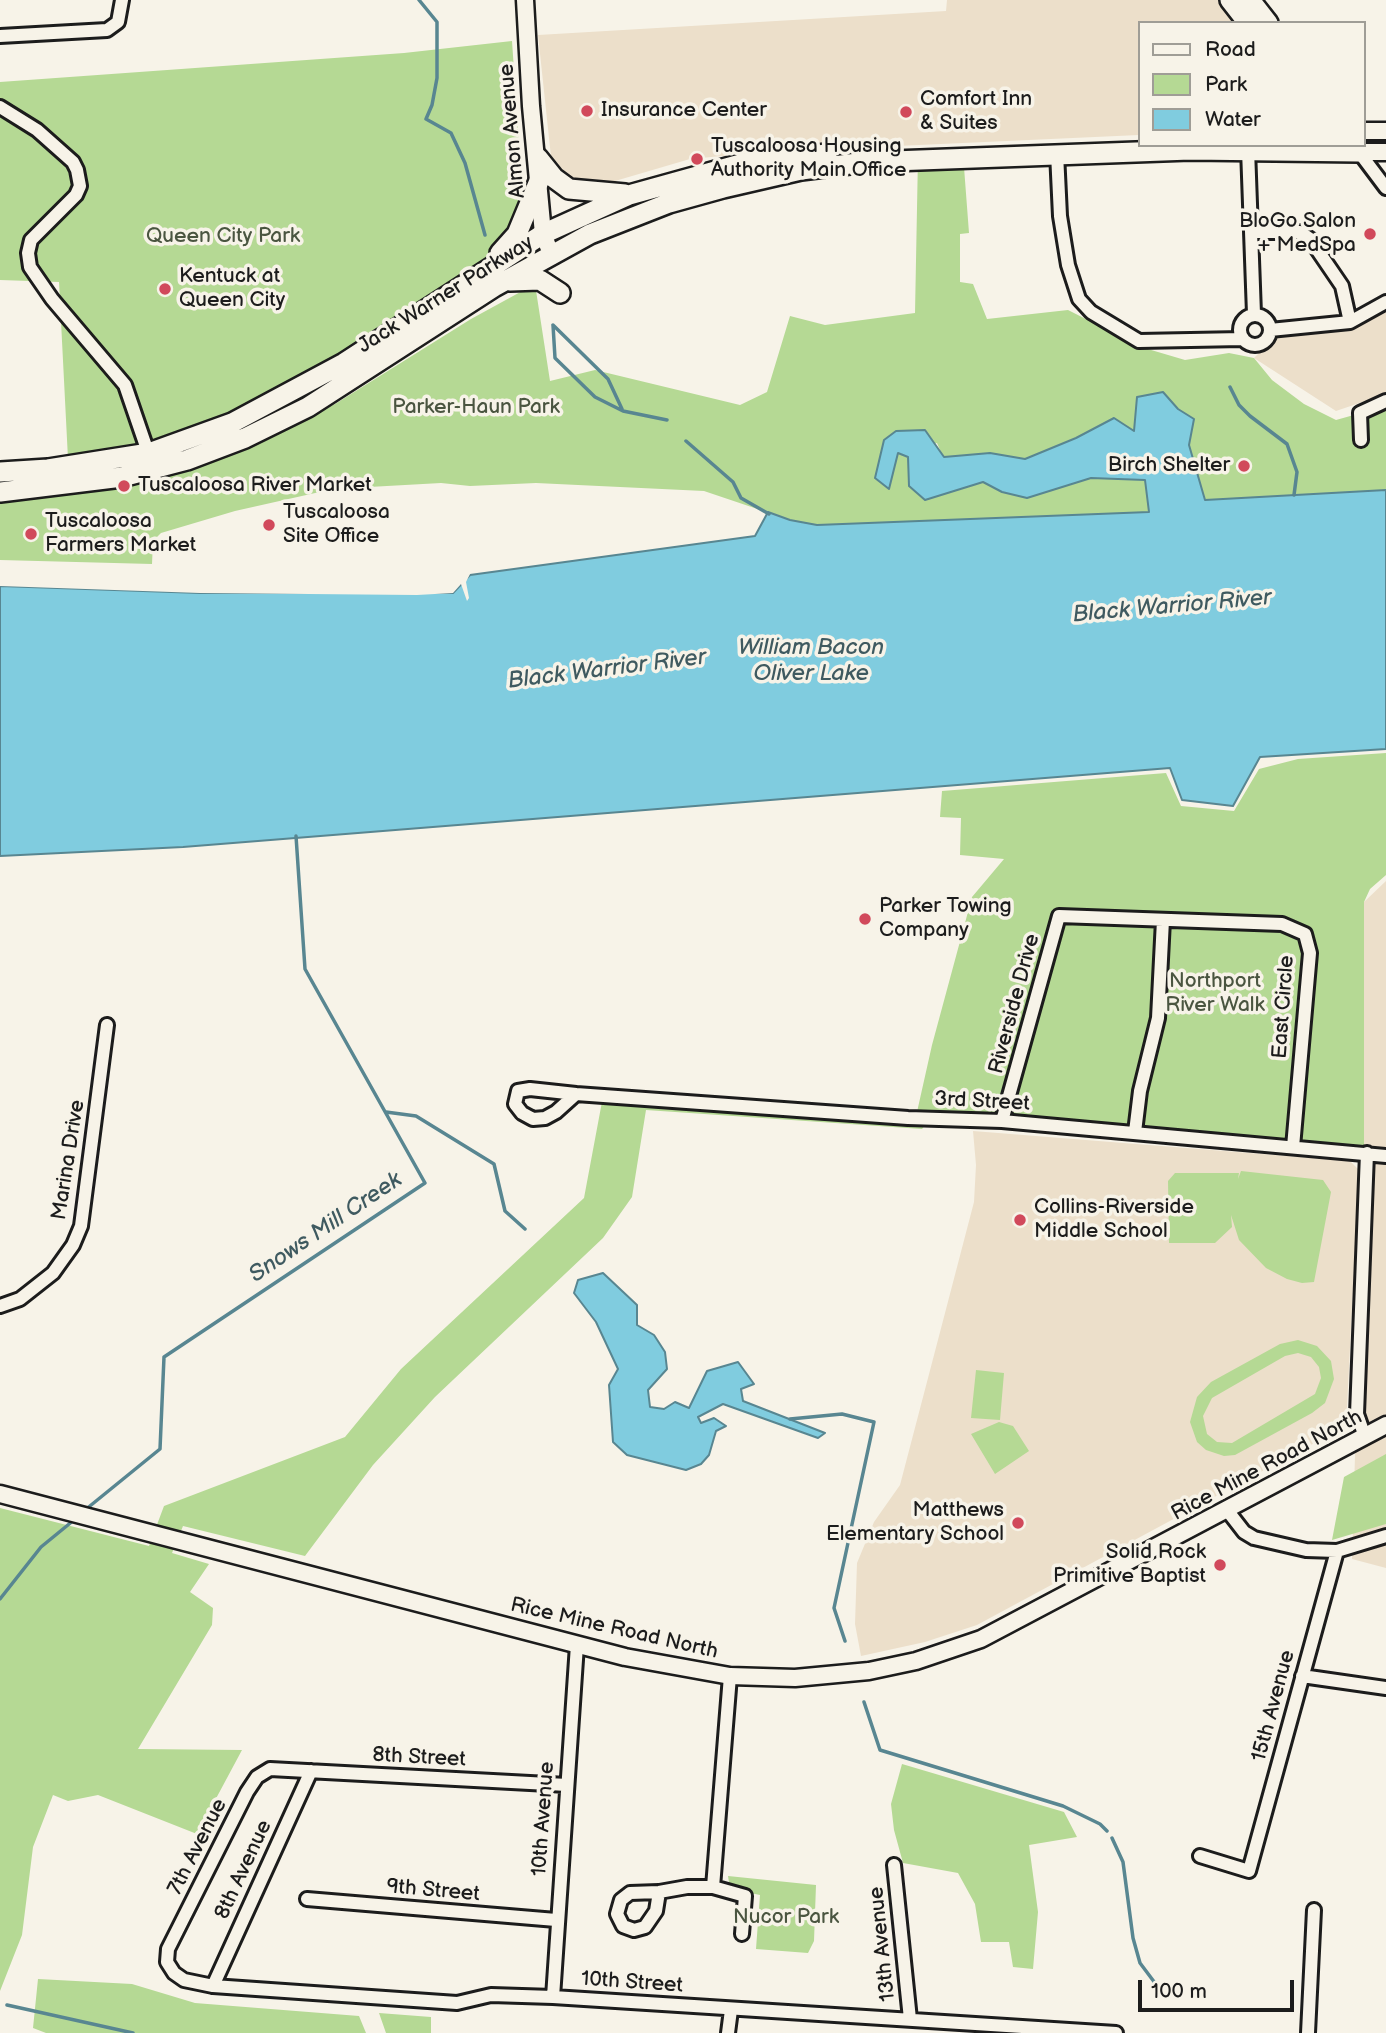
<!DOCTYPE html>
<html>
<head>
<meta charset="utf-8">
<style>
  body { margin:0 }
  #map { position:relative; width:1386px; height:2033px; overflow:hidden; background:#f7f3e8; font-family:"Balsamiq Sans",sans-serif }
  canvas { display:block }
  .legend { position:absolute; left:1138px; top:21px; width:228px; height:126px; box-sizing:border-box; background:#f7f3e8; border:2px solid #9f9d96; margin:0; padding:9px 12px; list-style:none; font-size:21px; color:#1c1c1c }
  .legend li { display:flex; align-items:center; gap:14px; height:35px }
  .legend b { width:35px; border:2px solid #9f9d96 }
  .scale { position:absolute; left:1138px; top:1980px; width:156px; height:32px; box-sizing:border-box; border:4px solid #1c1c1c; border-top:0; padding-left:9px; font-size:21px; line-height:24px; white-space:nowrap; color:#1c1c1c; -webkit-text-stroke:5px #f7f3e8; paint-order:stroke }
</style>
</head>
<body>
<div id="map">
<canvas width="1386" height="2033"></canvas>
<ul class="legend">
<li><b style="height:9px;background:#f7f3e8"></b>Road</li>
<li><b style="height:19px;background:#b5d994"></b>Park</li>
<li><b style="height:19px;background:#80ccdf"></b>Water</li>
</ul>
<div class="scale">100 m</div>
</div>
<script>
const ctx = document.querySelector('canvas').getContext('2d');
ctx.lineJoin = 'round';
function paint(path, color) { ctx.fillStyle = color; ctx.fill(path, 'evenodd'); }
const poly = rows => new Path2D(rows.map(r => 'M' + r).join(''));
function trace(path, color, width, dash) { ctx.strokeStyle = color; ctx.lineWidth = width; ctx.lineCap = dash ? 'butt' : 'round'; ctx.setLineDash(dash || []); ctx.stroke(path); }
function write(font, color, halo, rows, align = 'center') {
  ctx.font = font + ' "Balsamiq Sans",sans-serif'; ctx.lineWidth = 7; ctx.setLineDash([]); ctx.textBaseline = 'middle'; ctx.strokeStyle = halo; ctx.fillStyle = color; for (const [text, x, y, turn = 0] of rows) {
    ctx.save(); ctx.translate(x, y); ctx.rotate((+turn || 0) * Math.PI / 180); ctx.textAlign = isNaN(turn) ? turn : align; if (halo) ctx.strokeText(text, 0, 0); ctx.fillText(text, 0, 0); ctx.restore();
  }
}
const built = poly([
  [947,0,1224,0,1240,23,1139,23,1139,135,765,152,690,159,598,186,573,184,552,166,538,35,946,11],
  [1386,294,1386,394,1336,411,1254,358,1279,333,1356,313],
  [1386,881,1386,1568,1352,1559,1364,1146,1364,902],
  [973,1131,1350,1161,1359,1170,1346,1426,977,1625,925,1642,861,1656,855,1624,857,1563,874,1522,900,1485,939,1336,974,1202,976,1165]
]);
const green = poly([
  [512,41,521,173,517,215,487,267,344,363,154,449,68,459,59,282,0,280,0,82,404,53],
  [963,154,969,233,960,234,960,282,973,284,987,319,1068,310,1141,347,1185,360,1229,353,1254,358,1272,380,1304,404,1336,420,1386,406,1386,490,1205,500,1189,445,1194,419,1178,409,1134,432,1114,418,1076,438,1025,459,990,453,943,457,937,443,897,453,908,456,909,486,925,500,983,482,1002,492,1027,498,1091,478,1146,480,1149,512,817,525,790,520,704,491,536,483,470,486,441,483,333,489,235,511,161,533,153,541,152,564,0,560,0,498,126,483,174,474,220,458,335,404,471,319,535,284,550,381,595,370,740,405,767,392,790,316,825,325,915,313,918,156],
  [1386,753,1386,875,1370,889,1364,902,1364,1146,934,1115,922,1129,646,1110,632,1197,603,1238,435,1397,373,1465,305,1556,183,1526,172,1553,209,1564,190,1592,213,1608,212,1625,138,1749,242,1750,197,1834,98,1795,68,1801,53,1795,33,1847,22,1935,0,1991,0,1508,149,1546,164,1506,345,1437,401,1369,584,1198,604,1091,917,1112,932,1045,972,897,1004,859,960,855,961,818,940,817,942,791,1166,773,1181,806,1234,811,1259,769,1298,759],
  [1241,1171,1323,1180,1331,1192,1314,1282,1302,1283,1287,1279,1266,1268,1239,1240,1231,1215,1232,1227,1215,1243,1169,1243,1168,1181,1175,1173,1239,1173,1238,1179],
  [1298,1340,1317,1346,1331,1361,1334,1379,1325,1403,1312,1413,1235,1455,1224,1456,1206,1450,1197,1442,1190,1422,1197,1397,1211,1382,1280,1344],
  [1298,1353,1311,1357,1319,1367,1321,1378,1315,1394,1232,1443,1217,1442,1207,1434,1203,1416,1212,1398,1285,1356],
  [976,1370,1004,1373,1000,1420,971,1418],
  [999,1422,1013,1426,1029,1451,995,1474,971,1434],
  [1386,1454,1386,1524,1332,1540,1344,1477],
  [902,1764,1064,1812,1077,1837,1029,1845,1038,1912,1033,1969,1013,1967,1009,1942,981,1942,975,1904,958,1873,903,1863,894,1830,891,1804],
  [728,1876,816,1885,814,1941,808,1953,756,1949,760,1895,730,1889],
  [38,1979,132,1984,195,2003,359,2016,366,2033,46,2033,33,2028],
  [379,2013,431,2017,431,2033,386,2033]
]);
const water = poly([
  [1163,392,1178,409,1194,419,1189,445,1205,500,1386,490,1386,749,1260,757,1233,806,1182,800,1170,768,183,847,0,856,0,586,200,593,453,593,470,575,755,536,768,512,790,520,817,525,1149,512,1145,480,1091,478,1027,498,1002,492,983,482,925,500,909,486,908,457,898,453,889,489,875,478,884,440,896,431,925,430,944,457,990,453,1025,459,1076,438,1114,418,1134,431,1137,397,1163,392],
  [603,1273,637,1305,637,1325,654,1335,665,1352,667,1369,648,1390,650,1407,664,1409,675,1402,689,1408,707,1371,738,1362,754,1384,741,1389,743,1401,825,1433,818,1438,723,1404,698,1417,701,1423,714,1418,726,1426,716,1431,709,1455,701,1464,686,1470,627,1455,613,1442,609,1385,618,1369,596,1322,574,1293,578,1280,603,1273]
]);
const pier = poly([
  [471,572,466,582,469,598,467,601,461,584,453,593,417,595,200,593,0,586,0,583,200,590,417,591,452,589]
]);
const stream = poly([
  [419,0,437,22,437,78,432,105,426,119,451,133,465,163,485,235],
  [553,325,555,358,595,397,623,411,667,420],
  [553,325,608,379,622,409],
  [1230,387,1239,405,1250,416,1287,444,1297,472,1294,495],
  [686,441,733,482,741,498,769,514],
  [386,1112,416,1116,494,1164,505,1211,525,1229],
  [790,1419,842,1414,874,1422,834,1608,845,1641],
  [85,1510,160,1449,164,1357,425,1183,305,969,296,836],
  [0,1599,41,1547,74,1520],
  [864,1702,880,1750,1063,1806,1100,1824,1107,1831],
  [1112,1838,1123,1862,1133,1938,1140,1963,1161,1991],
  [7,2005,133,2033]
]);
const minor = poly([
  [0,36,107,30,118,22,122,0],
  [0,107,37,130,73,162,77,170,80,186,76,195,31,240,28,253,30,267,52,299,125,385,150,458],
  [1248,149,1254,314],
  [1359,152,1386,188],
  [1057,153,1060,216,1068,265,1079,299,1091,312,1139,341,1242,339],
  [1251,232,1300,232,1310,239,1342,286,1350,322],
  '1240 330a15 15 0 1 1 30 0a15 15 0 1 1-30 0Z',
  [1270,330,1350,322,1386,302],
  [1361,440,1360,413,1386,401],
  [530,1089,576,1094,556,1112,545,1118,533,1119,522,1113,515,1104,518,1091,530,1089],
  [576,1094,908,1118,1002,1121,1386,1156],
  [1002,1121,1059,916,1282,924,1305,934,1310,953,1293,1147],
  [1135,1132,1140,1091,1158,1018,1163,920],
  [0,1306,20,1299,53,1273,73,1245,81,1226,107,1025],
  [1365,1437,1357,1414,1367,1153],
  [1227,1510,1244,1532,1254,1538,1306,1550,1337,1551,1386,1536],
  [1302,1676,1386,1688],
  [567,1785,270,1769,257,1777,247,1792,168,1949,167,1962,174,1973,184,1980,213,1986,457,2003,491,1995,553,1997,1116,2033],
  [1200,1856,1249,1871,1337,1551],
  [894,1865,910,2019],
  [713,1887,745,1896,742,1934],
  [659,1892,656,1911,645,1927,634,1930,623,1926,617,1914,621,1900,630,1893,659,1892,687,1887,713,1887,730,1676],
  [307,1899,556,1920],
  [213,1986,311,1771],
  [553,1997,577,1645],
  [728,2033,731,2010],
  [1308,2033,1314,1910]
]);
const secondary = poly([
  [525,0,531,106,543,234,552,256],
  [1363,131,1386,131],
  [1359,152,1386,152],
  [0,1494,625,1657,730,1676,795,1678,869,1671,916,1661,981,1639,1386,1425]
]);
const primary = poly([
  [1230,0,1248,23],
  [1250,0,1268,23],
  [538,158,554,178,569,189,625,194],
  [500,253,517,234,539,181],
  [510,281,540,280,560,293],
  [0,472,48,469,149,453,232,423,344,363,543,234,629,195,748,162,827,154],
  [0,492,122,477,187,460,245,438,308,407,494,287,590,234,669,203,723,188,801,170,866,162,1190,150,1359,152]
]);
const markers = [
  [587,111,7,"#d1495b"],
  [906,112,7,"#d1495b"],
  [697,159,7,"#d1495b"],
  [1370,234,7,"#d1495b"],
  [165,289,7,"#d1495b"],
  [1244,466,7,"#d1495b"],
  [124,486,7,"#d1495b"],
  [269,525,7,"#d1495b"],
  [31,534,7,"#d1495b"],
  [865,919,7,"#d1495b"],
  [1020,1220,7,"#d1495b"],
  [1018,1523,7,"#d1495b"],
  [1220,1565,7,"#d1495b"]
];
const poiNames = [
  ["Comfort Inn",920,100],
  ["& Suites",920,124],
  ["Insurance Center",601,111],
  ["Tuscaloosa Housing",711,147],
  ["Authority Main Office",711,171],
  ["BloGo Salon",1356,222,"right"],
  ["+ MedSpa",1356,246,"right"],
  ["Kentuck at",179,277],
  ["Queen City",179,301],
  ["Birch Shelter",1230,466,"right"],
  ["Tuscaloosa River Market",138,486],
  ["Tuscaloosa",283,513],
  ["Site Office",283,537],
  ["Tuscaloosa",45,522],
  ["Farmers Market",45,546],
  ["Parker Towing",879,907],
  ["Company",879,931],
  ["Collins-Riverside",1034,1208],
  ["Middle School",1034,1232],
  ["Matthews",1004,1511,"right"],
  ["Elementary School",1004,1535,"right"],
  ["Solid Rock",1206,1553,"right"],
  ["Primitive Baptist",1206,1577,"right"]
];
const streetNames = [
  ["Almon Avenue",513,131,-95],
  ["Jack Warner Parkway",446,295,-32],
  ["Riverside Drive",1015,1004,-75],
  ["East Circle",1284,1007,-86],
  ["3rd Street",982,1102,3],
  ["Marina Drive",69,1160,-81],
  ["Rice Mine Road North",1267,1466,-28],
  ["Rice Mine Road North",614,1629,13],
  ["15th Avenue",1274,1706,-75],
  ["8th Street",419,1758,3],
  ["10th Avenue",544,1819,-86],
  ["7th Avenue",198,1847,-63],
  ["8th Avenue",244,1870,-65],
  ["9th Street",433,1891,5],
  ["13th Avenue",883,1944,-96],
  ["10th Street",632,1983,4]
];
const parkNames = [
  ["Queen City Park",223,237],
  ["Parker-Haun Park",476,408],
  ["Northport",1215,982],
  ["River Walk",1215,1006],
  ["Nucor Park",786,1918]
];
const waterNames = [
  ["Black Warrior River",1172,607,-5],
  ["William Bacon",811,648],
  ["Oliver Lake",811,674],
  ["Black Warrior River",607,670,-7],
  ["Snows Mill Creek",326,1228,-34]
];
paint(built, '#ecdfca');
paint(green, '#b5d994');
paint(water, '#80ccdf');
trace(water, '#588691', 2);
paint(pier, '#f7f3e8');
trace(stream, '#588691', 3.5);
trace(minor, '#1c1c1c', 18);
trace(secondary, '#1c1c1c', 21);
trace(primary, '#1c1c1c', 24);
trace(minor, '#f7f3e8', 12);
trace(secondary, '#f7f3e8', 16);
trace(primary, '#f7f3e8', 19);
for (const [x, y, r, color] of markers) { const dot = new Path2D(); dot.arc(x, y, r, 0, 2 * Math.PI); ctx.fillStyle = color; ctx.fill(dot); trace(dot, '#f7f3e8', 2.5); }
write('21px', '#1c1c1c', '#f7f3e8', poiNames, 'left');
write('21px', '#1c1c1c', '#f7f3e8', streetNames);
write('21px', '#4a5540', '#f7f3e8', parkNames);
write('italic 23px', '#3f5a60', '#f7f3e8', waterNames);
</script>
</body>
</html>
